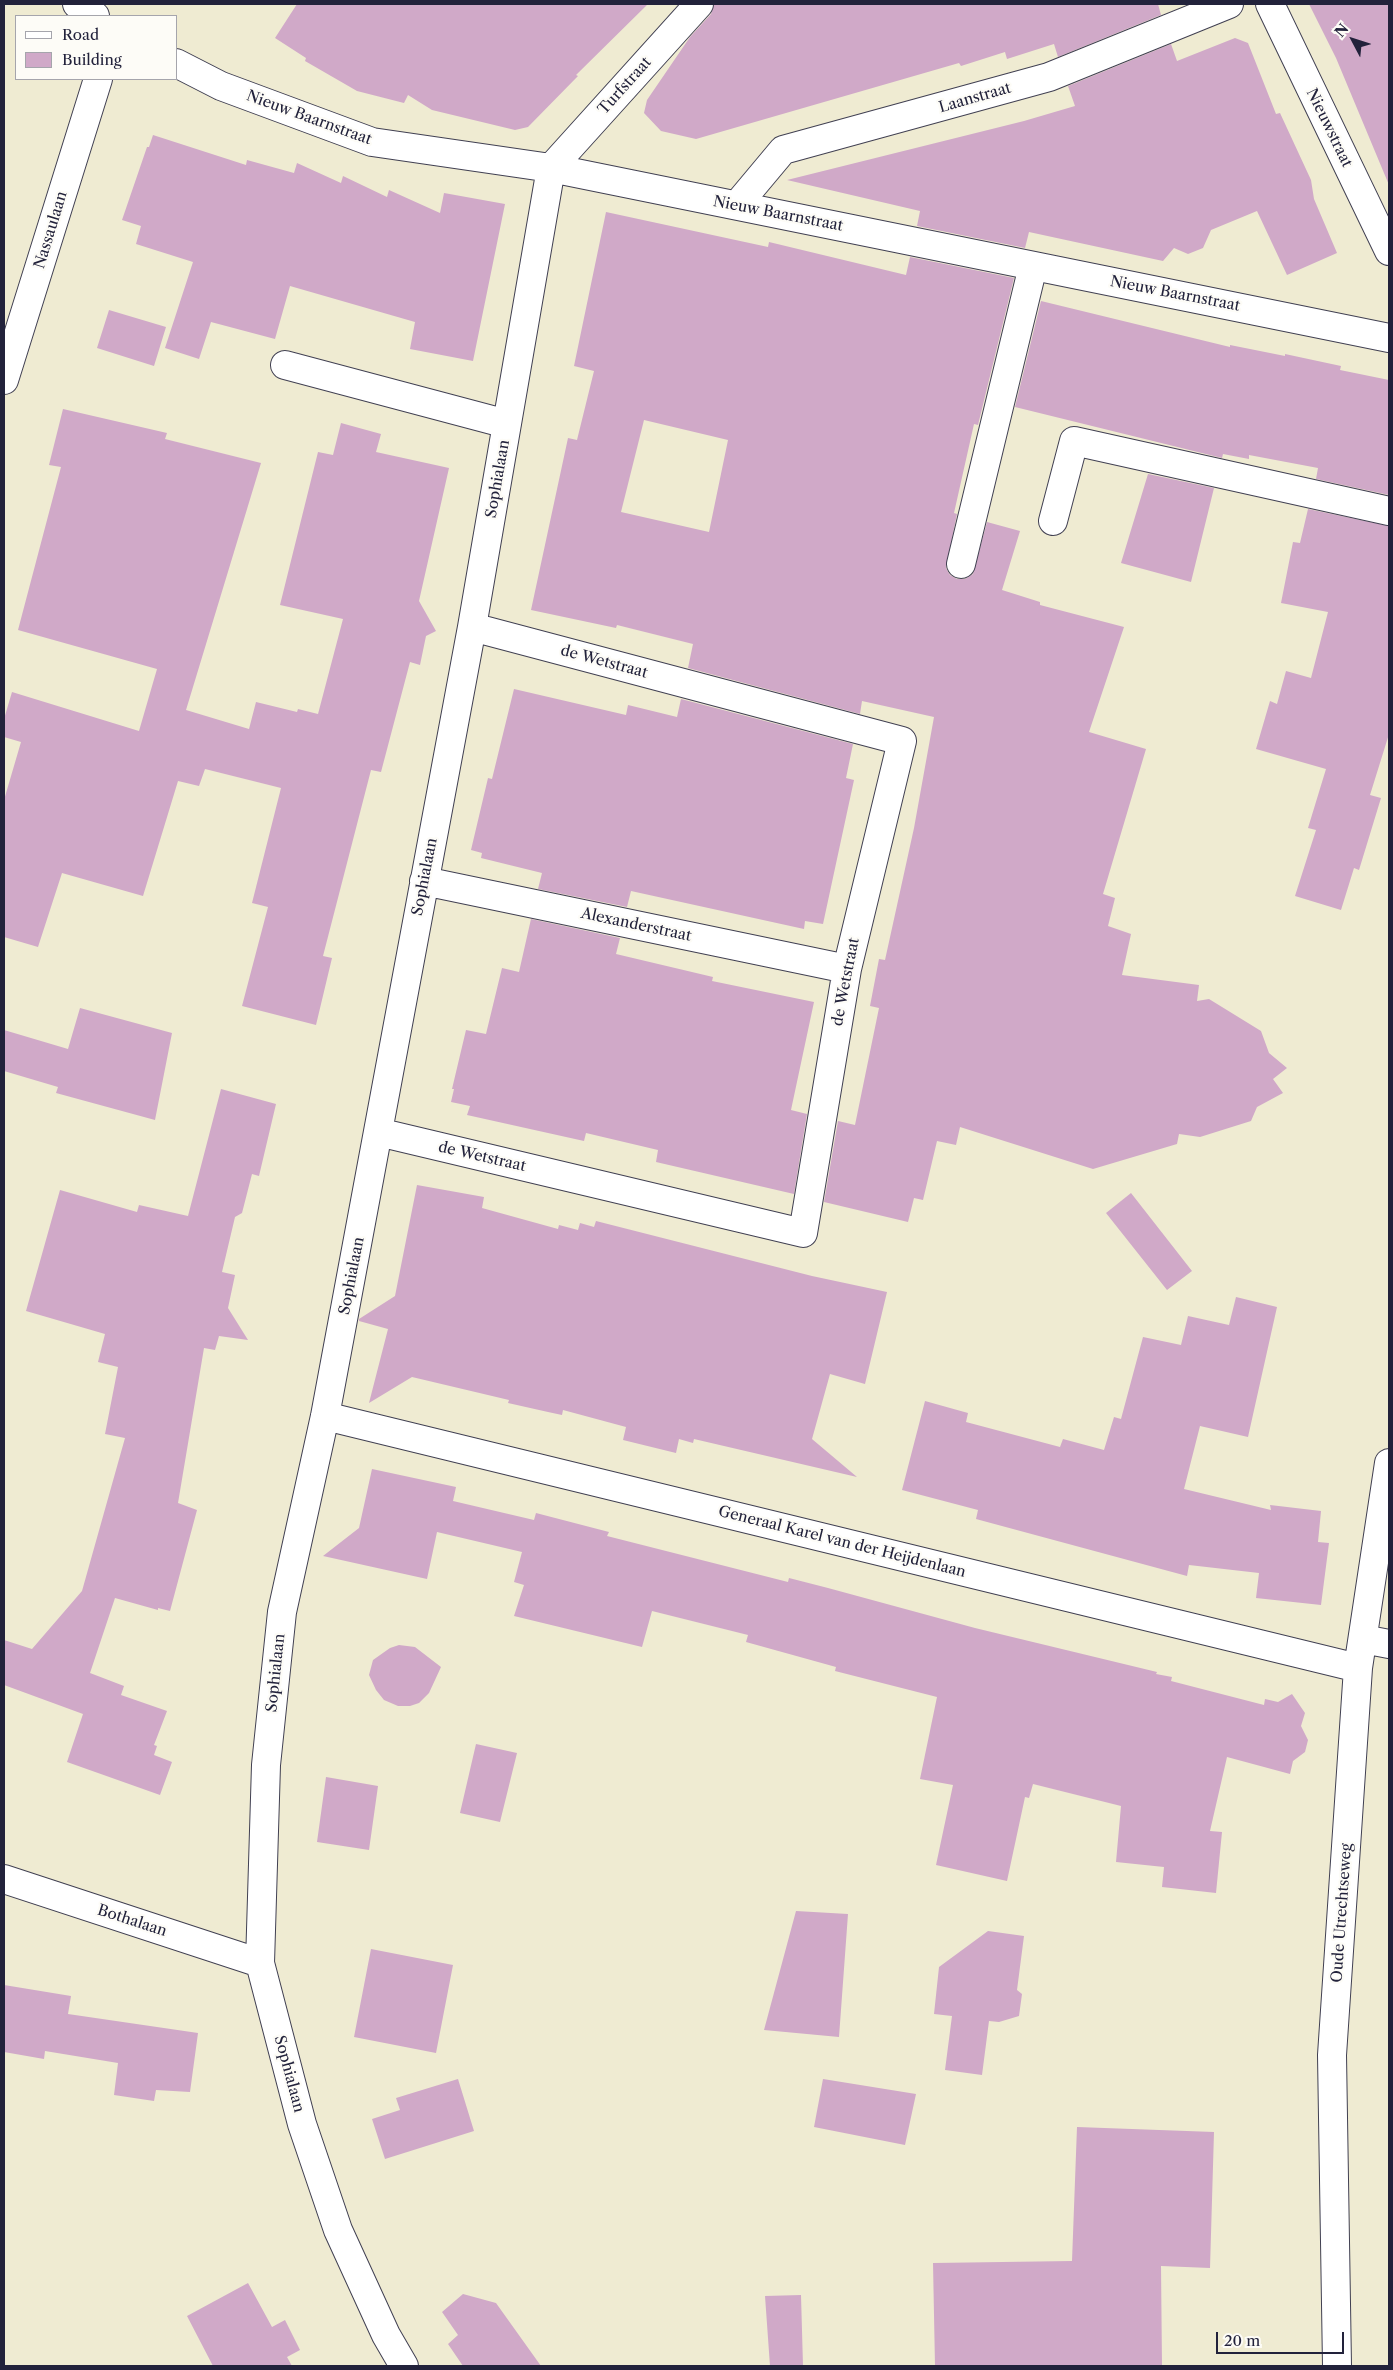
<!DOCTYPE html>
<html>
<head>
<meta charset="utf-8">
<style>
  body { margin:0 }
  #map { position:relative; width:1393px; height:2370px; overflow:hidden; background:#efebd2; font-family:"Libre Caslon Text",serif }
  canvas { display:block }
  .frame { position:absolute; inset:0; border:5px solid #22223b; pointer-events:none }
  .legend { position:absolute; left:15px; top:15px; width:162px; height:65px; box-sizing:border-box; background:#fdfcf7; border:1px solid #a5a5ac; margin:0; padding:6px 9px; list-style:none; font-size:15px; color:#22223b }
  .legend li { display:flex; align-items:center; gap:10px; height:25px }
  .legend b { width:25px; border:1px solid #a5a5ac }
  .north { position:absolute; left:1328px; top:15px; width:50px; height:50px; -webkit-text-stroke:4px #fdfcf7; paint-order:stroke; rotate:310deg; font-size:14px; font-weight:700; line-height:20px; text-align:center; color:#22223b }
  .north::after { content:''; display:block; margin:auto; width:18px; height:22px; background:#22223b; clip-path:polygon(50% 0,100% 100%,50% 72%,0 100%) }
  .scale { position:absolute; left:1216px; top:2332px; width:128px; height:22px; box-sizing:border-box; border:2px solid #22223b; border-top:0; padding-left:6px; font-size:15px; line-height:18px; white-space:nowrap; color:#22223b; -webkit-text-stroke:4px #fdfcf7; paint-order:stroke }
</style>
</head>
<body>
<div id="map">
<canvas width="1393" height="2370"></canvas>
<div class="frame"></div>
<ul class="legend">
<li><b style="height:6px;background:#fff"></b>Road</li>
<li><b style="height:14px;background:#d0a9c8"></b>Building</li>
</ul>
<div class="north">N</div>
<div class="scale">20 m</div>
</div>
<script>
const ctx = document.querySelector('canvas').getContext('2d');
ctx.lineJoin = 'round';
function paint(path, color) { ctx.fillStyle = color; ctx.fill(path, 'evenodd'); }
const poly = rows => new Path2D(rows.map(r => 'M' + r).join(''));
function trace(path, color, width, dash) { ctx.strokeStyle = color; ctx.lineWidth = width; ctx.lineCap = dash ? 'butt' : 'round'; ctx.setLineDash(dash || []); ctx.stroke(path); }
function write(font, color, halo, rows, align = 'center') {
  ctx.font = font + ' "Libre Caslon Text",serif'; ctx.lineWidth = 4.5; ctx.setLineDash([]); ctx.textBaseline = 'middle'; ctx.strokeStyle = halo; ctx.fillStyle = color; for (const [text, x, y, turn = 0] of rows) {
    ctx.save(); ctx.translate(x, y); ctx.rotate((+turn || 0) * Math.PI / 180); ctx.textAlign = isNaN(turn) ? turn : align; if (halo) ctx.strokeText(text, 0, 0); ctx.fillText(text, 0, 0); ctx.restore();
  }
}
const building = poly([
  [297,4,648,4,576,75,578,76,528,127,515,130,432,110,408,95,404,103,357,91,305,61,306,58,275,38],
  [714,4,1158,4,1161,15,1058,57,1054,44,1007,59,1005,52,961,66,959,63,696,139,661,131,644,113,647,100,690,37,711,14],
  [1309,4,1389,4,1389,185,1336,58],
  [1235,38,1248,43,1276,114,1280,113,1311,180,1314,199,1337,253,1287,275,1257,211,1211,230,1203,248,1188,254,1174,248,1163,261,1029,232,1025,248,917,226,920,211,787,180,1024,121,1075,106,1068,86,1171,44,1177,61],
  [153,135,246,165,247,160,294,173,297,163,341,183,343,176,387,197,389,190,440,213,444,193,505,204,473,361,410,349,415,322,290,286,275,339,211,322,199,359,165,348,193,262,136,244,141,226,122,220,147,147,149,147],
  [606,212,768,247,769,242,906,275,910,257,1014,278,978,425,974,424,954,513,957,514,946,568,950,575,957,579,965,579,973,574,987,522,1020,531,1002,590,1040,602,1040,605,1124,627,1089,732,1146,749,1103,894,1115,898,1108,926,1131,934,1122,975,1199,985,1197,1001,1209,999,1261,1031,1269,1053,1287,1068,1273,1079,1283,1093,1257,1107,1251,1121,1200,1137,1179,1134,1177,1144,1093,1169,960,1127,956,1145,937,1141,923,1200,914,1198,908,1222,824,1202,838,1121,855,1125,879,1008,870,1006,879,959,885,960,914,828,934,717,862,701,860,714,688,668,693,644,617,625,616,628,531,610,568,438,577,440,594,371,574,366],
  [644,420,728,440,709,532,621,512],
  [1041,301,1230,347,1230,345,1285,356,1285,354,1341,366,1340,370,1389,380,1389,495,1316,479,1318,468,1249,455,1249,459,1223,454,1222,458,1015,407],
  [109,310,166,327,154,366,97,348],
  [63,409,167,433,165,439,261,463,186,710,249,729,256,702,297,712,298,709,318,714,343,619,280,605,318,452,333,455,341,423,381,434,376,452,449,468,419,601,436,631,426,636,420,665,410,662,381,772,371,770,323,956,332,958,316,1025,242,1006,268,907,252,903,281,788,205,769,199,786,178,781,143,896,62,873,38,947,4,937,4,800,21,742,4,737,4,719,12,692,139,731,157,669,18,630,61,467,49,465],
  [1148,474,1214,488,1191,582,1121,563],
  [1308,509,1389,526,1389,734,1370,795,1381,798,1359,870,1354,868,1341,910,1295,896,1316,830,1308,828,1326,769,1256,749,1270,701,1277,704,1286,671,1311,678,1328,612,1281,603,1293,542,1300,543],
  [514,689,626,715,628,705,677,717,681,699,853,744,846,778,854,780,823,924,805,921,804,929,631,891,627,907,538,889,542,873,481,858,482,853,471,850,488,778,492,779],
  [531,919,620,938,616,954,713,977,712,981,814,1002,791,1110,807,1114,794,1194,656,1162,658,1150,586,1133,584,1141,467,1115,470,1106,451,1102,454,1089,452,1089,466,1030,486,1034,502,968,519,972],
  [80,1008,172,1033,155,1120,56,1093,58,1087,4,1071,4,1030,68,1049],
  [221,1089,276,1104,259,1176,252,1174,242,1213,235,1217,222,1272,235,1275,228,1308,248,1340,219,1336,215,1350,204,1348,178,1503,197,1510,170,1611,158,1608,158,1610,115,1598,90,1673,124,1686,121,1695,167,1711,154,1745,157,1746,154,1755,172,1762,160,1795,67,1762,83,1714,4,1685,4,1640,32,1649,82,1591,125,1438,105,1434,118,1367,98,1362,105,1334,26,1311,60,1190,137,1212,139,1205,188,1216],
  [417,1185,484,1197,482,1208,558,1229,559,1225,578,1230,580,1223,594,1227,596,1221,812,1276,887,1292,865,1384,830,1374,812,1439,857,1477,694,1439,693,1443,679,1439,676,1453,623,1440,626,1427,563,1410,562,1415,548,1412,508,1403,509,1400,412,1377,369,1403,388,1329,359,1321,359,1319,395,1296],
  [1131,1193,1192,1271,1167,1290,1106,1213],
  [1236,1297,1277,1307,1248,1437,1200,1426,1184,1489,1271,1510,1270,1505,1321,1511,1318,1542,1329,1543,1321,1605,1256,1598,1259,1573,1189,1565,1187,1576,976,1519,978,1510,902,1490,925,1401,968,1413,966,1422,1060,1447,1063,1439,1104,1450,1114,1417,1121,1419,1143,1337,1181,1345,1188,1316,1229,1325],
  [372,1469,456,1487,453,1501,534,1520,536,1513,609,1532,607,1536,788,1582,789,1578,828,1588,975,1628,1157,1672,1156,1674,1172,1677,1171,1681,1264,1705,1265,1699,1278,1702,1292,1694,1305,1713,1301,1726,1308,1740,1305,1752,1293,1761,1290,1774,1227,1757,1210,1831,1222,1832,1216,1893,1162,1887,1164,1867,1116,1862,1121,1806,1033,1784,1029,1798,1025,1797,1007,1881,936,1865,953,1785,920,1779,937,1697,835,1671,836,1667,746,1642,748,1635,652,1611,642,1647,514,1616,524,1585,514,1582,522,1552,437,1532,427,1579,323,1556,359,1528],
  [399,1645,415,1647,441,1667,429,1693,419,1703,410,1706,398,1706,384,1700,376,1690,369,1675,373,1660,390,1648],
  [476,1744,517,1753,500,1822,460,1813],
  [326,1777,378,1786,369,1850,317,1842],
  [796,1911,848,1914,839,2037,764,2030],
  [988,1931,1024,1936,1017,1990,1022,1994,1019,2016,999,2022,989,2021,982,2075,945,2070,952,2016,934,2014,939,1967],
  [371,1949,453,1965,436,2053,354,2037],
  [4,1985,71,1996,68,2014,198,2033,190,2092,156,2090,154,2101,114,2095,118,2063,45,2051,44,2059,4,2052],
  [458,2079,474,2131,385,2159,372,2119,400,2110,396,2098],
  [823,2079,916,2094,905,2145,814,2127],
  [1077,2127,1214,2132,1210,2268,1161,2266,1162,2366,935,2366,933,2263,1072,2261],
  [248,2283,272,2327,285,2320,300,2350,287,2357,292,2366,213,2366,187,2316],
  [463,2294,496,2303,541,2366,463,2366,448,2344,458,2335,442,2312],
  [801,2295,803,2366,770,2366,765,2296]
]);
const minor = poly([
  [77,4,95,16],
  [1270,4,1389,251],
  [176,63,221,86,372,142,551,168,1389,338],
  [737,205,783,150,1049,77,1229,4],
  [285,365,507,424],
  [4,380,98,79],
  [1053,521,1074,441,1389,511],
  [961,564,1033,266],
  [424,881,847,969],
  [378,1132,803,1233,847,969,902,741,472,627],
  [325,1416,1358,1668],
  [1363,1639,1389,1644],
  [4,1879,260,1963],
  [404,2366,386,2335,338,2230,302,2124,260,1963,266,1765,282,1612,325,1416,472,627,551,168,699,4],
  [1337,2366,1332,2055,1358,1668,1389,1463]
]);
const streetNames = [
  ["Turfstraat",625,86,-48],
  ["Laanstraat",975,98,-16],
  ["Nieuw Baarnstraat",309,118,20],
  ["Nieuwstraat",1329,128,64],
  ["Nieuw Baarnstraat",778,214,11],
  ["Nassaulaan",51,230,-73],
  ["Nieuw Baarnstraat",1175,294,11],
  ["Sophialaan",498,479,-80],
  ["de Wetstraat",604,662,15],
  ["Sophialaan",425,877,-79],
  ["Alexanderstraat",636,925,12],
  ["de Wetstraat",846,982,-79],
  ["de Wetstraat",482,1157,13],
  ["Sophialaan",352,1276,-79],
  ["Generaal Karel van der Heijdenlaan",842,1542,14],
  ["Sophialaan",276,1673,-84],
  ["Oude Utrechtseweg",1342,1913,-86],
  ["Bothalaan",132,1921,18],
  ["Sophialaan",289,2074,75]
];
paint(building, '#d0a9c8');
trace(minor, '#414052', 30);
trace(minor, '#fff', 28);
write('15px', '#22223b', '#fdfcf7', streetNames);
</script>
</body>
</html>
